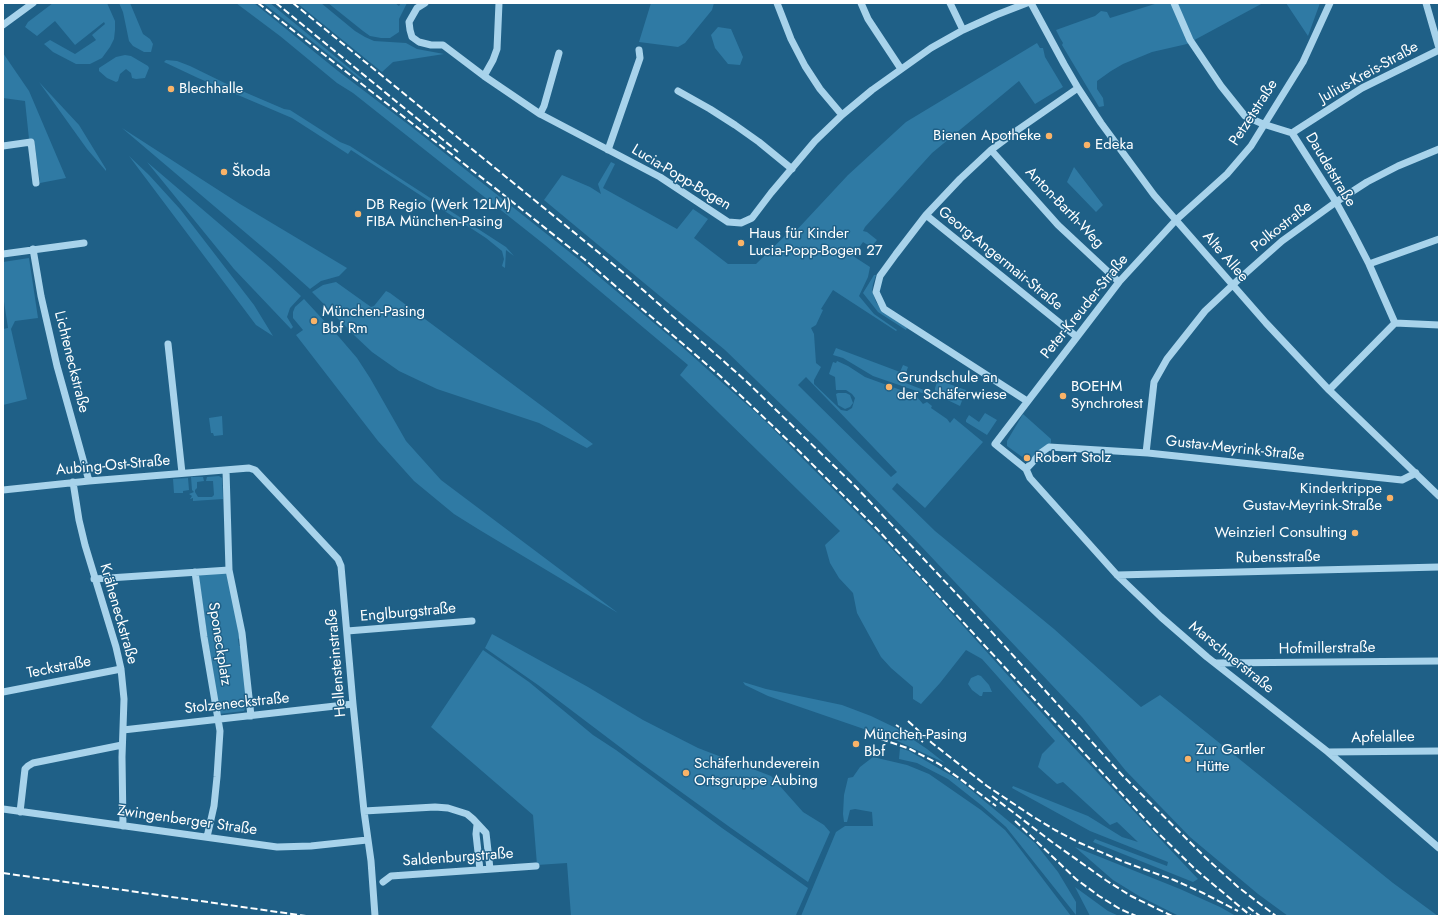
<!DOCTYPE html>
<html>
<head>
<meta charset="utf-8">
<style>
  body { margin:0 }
  #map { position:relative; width:1442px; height:919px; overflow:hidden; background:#1f6087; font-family:Jost,sans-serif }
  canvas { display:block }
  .frame { position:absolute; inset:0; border:4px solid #fff; pointer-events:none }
</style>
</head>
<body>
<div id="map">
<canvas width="1442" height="919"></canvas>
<div class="frame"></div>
</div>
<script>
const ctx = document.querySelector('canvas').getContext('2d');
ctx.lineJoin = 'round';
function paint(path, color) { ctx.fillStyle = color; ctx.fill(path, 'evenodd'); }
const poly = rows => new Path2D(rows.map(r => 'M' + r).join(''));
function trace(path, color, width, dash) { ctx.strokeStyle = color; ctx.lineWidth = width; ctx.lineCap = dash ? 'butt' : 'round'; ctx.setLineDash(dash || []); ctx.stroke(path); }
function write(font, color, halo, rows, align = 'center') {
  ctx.font = font + ' Jost,sans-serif'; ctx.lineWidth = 3; ctx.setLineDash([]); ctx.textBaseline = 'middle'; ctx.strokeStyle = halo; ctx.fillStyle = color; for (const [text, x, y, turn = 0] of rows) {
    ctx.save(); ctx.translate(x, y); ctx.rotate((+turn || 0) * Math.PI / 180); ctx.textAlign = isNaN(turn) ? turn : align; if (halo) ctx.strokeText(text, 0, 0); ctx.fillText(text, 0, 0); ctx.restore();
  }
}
const green = poly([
  [53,3,107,3,115,21,115,30,114,39,110,47,102,58,90,64,76,64,53,52,44,44,50,40,75,54,96,40,92,35,105,24,104,22,75,45,55,21,37,36,25,27,28,22],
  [119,3,130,3,143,34,150,39,153,44,151,52,144,52,133,46,129,41,123,12],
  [236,3,254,3,338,71,413,128,577,258,680,345,762,418,874,530,926,585,1062,735,1198,879,1193,882,1093,842,1095,839,1167,866,1168,862,1090,831,1012,788,1013,786,1088,816,1122,837,1138,842,1117,822,1110,825,1063,782,1057,784,1038,767,1042,754,1055,741,982,659,966,650,940,683,921,704,913,699,913,687,891,668,881,657,857,613,853,593,839,578,830,563,825,545,840,531,680,375,688,365,545,245,353,93,337,83,280,36],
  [263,3,270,3,364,80,360,79],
  [297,3,321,3,355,31,365,37,374,41,406,43,417,49,444,54,393,62,382,72],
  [328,3,395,3,399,6,401,3,407,3,399,19,399,32,390,38,381,38,370,36,363,31],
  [651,3,714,3,712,10,685,43,678,47,639,42],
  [1158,3,1263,3,1187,44,1152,52,1123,64,1111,71,1097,81,1097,89,1103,98,1104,106,1099,107,1062,45,1063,43,1060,38,1056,30,1095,16,1101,11,1107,12,1110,18],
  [1286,3,1320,3,1308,36],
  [718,27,731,29,743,57,740,65,728,64,715,48,711,35],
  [1037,43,1040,48,1043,48,1045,57,1063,87,1035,104,1019,81,932,153,865,227,863,231,867,232,877,240,871,247,863,242,853,256,870,267,868,277,859,296,874,314,897,330,896,331,833,290,821,309,823,310,816,325,811,328,814,334,816,363,821,367,814,380,814,384,841,410,847,411,852,408,855,398,852,394,846,390,836,390,835,377,829,374,833,362,836,363,837,361,848,366,865,377,917,396,917,397,923,404,927,402,932,406,931,408,947,419,950,423,954,418,983,442,925,508,897,483,892,489,935,531,1054,629,1141,707,1160,695,1393,883,1438,916,1288,916,1258,894,1190,837,1126,771,1082,717,920,545,820,442,725,350,544,200,562,175,590,187,601,194,598,184,611,162,615,164,603,188,677,229,693,209,708,219,694,238,728,264,756,264,790,231,793,234,848,175,906,122],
  [806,377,897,472,891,477,798,385],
  [3,53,29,91,66,178,40,183,34,139,29,139,25,101,3,98],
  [125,55,131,56,148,66,149,68,145,78,136,79,132,78,131,73,126,69,120,74,118,81,116,82,107,78,99,71,99,68,116,57],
  [166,60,177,61,190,66,235,88,284,109,290,110,340,142,350,146,506,247,514,256,506,250,505,268,502,266,504,259,502,251,486,238,351,150,348,154,292,118,198,78,164,62],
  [39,82,79,125,106,169,106,171,87,149],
  [122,128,240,204,347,268,339,276,321,281,310,289,273,256],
  [129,156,149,175,180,209,254,305,273,336,256,325],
  [147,162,270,267,301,296,290,308,287,317,293,327,291,329,234,269],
  [1074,167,1103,205,1096,212,1067,182],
  [29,258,38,318,15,321,11,329,27,399,3,405,3,329,8,328,3,295,3,262],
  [874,275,876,275,873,284,872,291,876,302,881,309,907,328,906,330,878,312,863,293],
  [336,282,371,307,374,306,386,291,390,293,593,444,587,448,539,423,437,389,399,371,372,352,355,336,312,292,323,285],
  [304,299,339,337,357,358,370,378,406,441,441,480,618,613,478,529,454,514,414,481,378,441,296,335,303,330,293,318,293,312,295,307],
  [836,348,900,372,903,365,908,367,903,382,929,392,928,395,873,376,843,358,833,355],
  [938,380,966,390,960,406,935,394,935,388],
  [838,393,846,393,850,395,853,403,850,407,845,409,838,405,836,394],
  [985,413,997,420,987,435,966,422,966,420,969,415,979,422],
  [1023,414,1051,439,1051,443,1031,458,1025,459,1007,446,1007,441],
  [222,416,223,435,214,436,213,433,211,433,209,418],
  [219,476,222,478,223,499,193,501,193,498,190,499,192,496,189,494,194,492,192,490,191,477,203,477,204,481,197,482,197,488,195,490,195,492,198,497,212,497,214,495,213,481,206,481,207,477],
  [188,478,189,490,183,491,183,493,174,493,173,479],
  [228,572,240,638,238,639,239,646,241,646,247,704,244,711,219,714,198,573],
  [492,634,588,687,643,720,698,748,771,776,803,812,824,825,830,832,808,882,731,828,641,763,538,685,485,648],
  [483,650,529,682,593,735,616,750,722,828,808,888,796,915,795,916,571,916,567,863,537,865,533,815,431,727],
  [978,675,981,676,989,685,992,692,983,692,982,696,980,696,972,690,968,684,971,678],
  [743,682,766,689,842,705,871,716,896,728,927,749,945,763,893,739,768,696,745,685],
  [900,748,909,751,959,780,1035,843,1058,872,1076,902,1076,915,1006,827,981,805,948,779,917,763,899,759],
  [873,757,907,765,929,774,981,810,1005,830,1014,841,1071,916,801,916,836,832,845,826,873,826,872,812,855,809,850,810,847,822,844,822,843,814,844,795,848,778,853,777,860,767],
  [1075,847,1180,889,1220,907,1236,916,1179,916,1139,896,1113,880],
  [1075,887,1108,911,1119,916,1090,916]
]);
const minor = poly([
  [425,3,417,8,409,22,410,30,412,37,419,42,431,45,443,45,484,76,540,114,660,177,728,222,741,223,752,218,771,193,815,141,842,115,872,90,931,48,963,30,996,15,1027,3],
  [777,3,791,39,805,66,820,89,842,115],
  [861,3,868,19,901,69],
  [950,3,963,30],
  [1031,3,1064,64,1078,88,1101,123,1154,195,1266,323,1329,390,1439,496],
  [1174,3,1190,40,1221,86,1245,116,1263,124,1292,133,1336,202,1353,233,1369,264,1395,323],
  [1330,3,1303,62,1251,146,1227,174,1176,220,1119,282,995,444,1026,469,1030,478,1117,575,1161,617,1207,657,1328,752,1439,848],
  [1426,3,1439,48],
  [3,25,33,3],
  [484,76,493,60,497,49,499,3],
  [678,91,710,109,735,125,759,142,792,169],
  [540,114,544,106,559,53],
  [1292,133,1362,88,1439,50],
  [3,146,31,142,36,183],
  [608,150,640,58,639,50],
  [991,150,1058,225,1119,282],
  [926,215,1077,337],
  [33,249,41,296,57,366,89,481],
  [3,254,84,243],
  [1369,264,1439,239],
  [168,344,182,473],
  [1329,390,1395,323,1439,325],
  [1027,401,884,309,876,292,880,276,896,254,926,215,960,179,991,150,1019,129,1078,88],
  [1146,453,1154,382,1167,359,1205,311,1238,280,1282,241,1336,202,1367,182,1398,166,1439,149],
  [1026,469,1042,452,1049,447,1148,453,1402,480,1416,473],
  [226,470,229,570,242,633,251,716],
  [73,482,79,520,85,545,116,647,121,669,124,699,122,757,123,826],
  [3,490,89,481,249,468,255,470,338,559,341,566,353,704,364,811,371,861,375,916],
  [195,572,204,637,220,731,217,777,214,806,207,837],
  [1117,575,1439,567],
  [94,579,229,570],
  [347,631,472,621],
  [1216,663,1439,661],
  [3,692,121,669],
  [123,730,353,704],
  [1328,752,1439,751],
  [3,809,277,847,311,846,367,840],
  [364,811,435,807,448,808,467,814,473,819,486,833,490,869],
  [20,812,25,769,28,766,33,763,122,745],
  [477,825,476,834,480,870],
  [383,882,391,876,536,866]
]);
const rail = poly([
  [258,3,500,192,584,259,719,375,797,449,877,529,1156,831,1195,869,1251,916],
  [276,3,458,152],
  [293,3,625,274,746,381,856,487,969,607,1122,775,1205,857,1238,887,1276,916],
  [908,721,932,743,987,786,1032,816,1055,830,1080,843,1124,862,1174,880,1203,893,1238,911],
  [896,725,923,742],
  [881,739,910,749,939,764,959,778,996,806],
  [992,796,1052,842,1107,881,1131,896,1172,916],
  [1015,821,1076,879,1099,896,1120,909,1136,916],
  [3,873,306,916],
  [1248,907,1260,916]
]);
const markers = [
  [171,89,4,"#f9b368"],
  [1049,136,4,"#f9b368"],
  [1087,145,4,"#f9b368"],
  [224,172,4,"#f9b368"],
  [358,214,4,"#f9b368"],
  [741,243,4,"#f9b368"],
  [314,321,4,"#f9b368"],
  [889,387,4,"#f9b368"],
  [1063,396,4,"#f9b368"],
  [1027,458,4,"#f9b368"],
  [1390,498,4,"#f9b368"],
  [1355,533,4,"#f9b368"],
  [856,744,4,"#f9b368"],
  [1188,759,4,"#f9b368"],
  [686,773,4,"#f9b368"]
];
const streetNames = [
  ["Julius-Kreis-Straße",1369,73,-29],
  ["Petzetstraße",1254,113,-57],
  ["Daudetstraße",1330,170,59],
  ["Lucia-Popp-Bogen",681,178,31],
  ["Anton-Barth-Weg",1064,208,46],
  ["Polkostraße",1282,227,-38],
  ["Alte Allee",1225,257,49],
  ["Georg-Angermair-Straße",1000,259,39],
  ["Peter-Kreuder-Straße",1085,307,-51],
  ["Lichteneckstraße",71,362,76],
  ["Gustav-Meyrink-Straße",1235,449,6],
  ["Aubing-Ost-Straße",113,466,-5],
  ["Rubensstraße",1278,558,-1],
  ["Englburgstraße",408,613,-5],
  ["Kräheneckstraße",118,614,74],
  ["Sponeckplatz",219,644,81],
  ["Hofmillerstraße",1327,649,-1],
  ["Marschnerstraße",1231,658,39],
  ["Hellensteinstraße",337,663,-95],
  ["Teckstraße",59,668,-11],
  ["Stolzeneckstraße",237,704,-6],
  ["Apfelallee",1383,738,-1],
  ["Zwingenberger Straße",187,821,8],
  ["Saldenburgstraße",458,858,-4]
];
const poiNames = [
  ["Blechhalle",179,89],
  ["Bienen Apotheke",1041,136,"right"],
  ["Edeka",1095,145],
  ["Škoda",232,172],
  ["DB Regio (Werk 12LM)",366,205],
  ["FIBA München-Pasing",366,222],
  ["Haus für Kinder",749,234],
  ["Lucia-Popp-Bogen 27",749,251],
  ["München-Pasing",322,312],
  ["Bbf Rm",322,329],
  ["Grundschule an",897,378],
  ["der Schäferwiese",897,395],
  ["BOEHM",1071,387],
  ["Synchrotest",1071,404],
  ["Robert Stolz",1035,458],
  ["Kinderkrippe",1382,489,"right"],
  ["Gustav-Meyrink-Straße",1382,506,"right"],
  ["Weinzierl Consulting",1347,533,"right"],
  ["München-Pasing",864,735],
  ["Bbf",864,752],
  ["Zur Gartler",1196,750],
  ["Hütte",1196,767],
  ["Schäferhundeverein",694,764],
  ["Ortsgruppe Aubing",694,781]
];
paint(green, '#2f7aa4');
trace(minor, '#a8d3eb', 7);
trace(rail, '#fff', 2, [7, 3]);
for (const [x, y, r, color] of markers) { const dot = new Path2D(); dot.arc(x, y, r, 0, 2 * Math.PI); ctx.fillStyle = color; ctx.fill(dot); trace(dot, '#1f6087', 1.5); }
write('15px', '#fff', '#1f6087', streetNames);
write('15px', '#fff', '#1f6087', poiNames, 'left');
</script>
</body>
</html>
